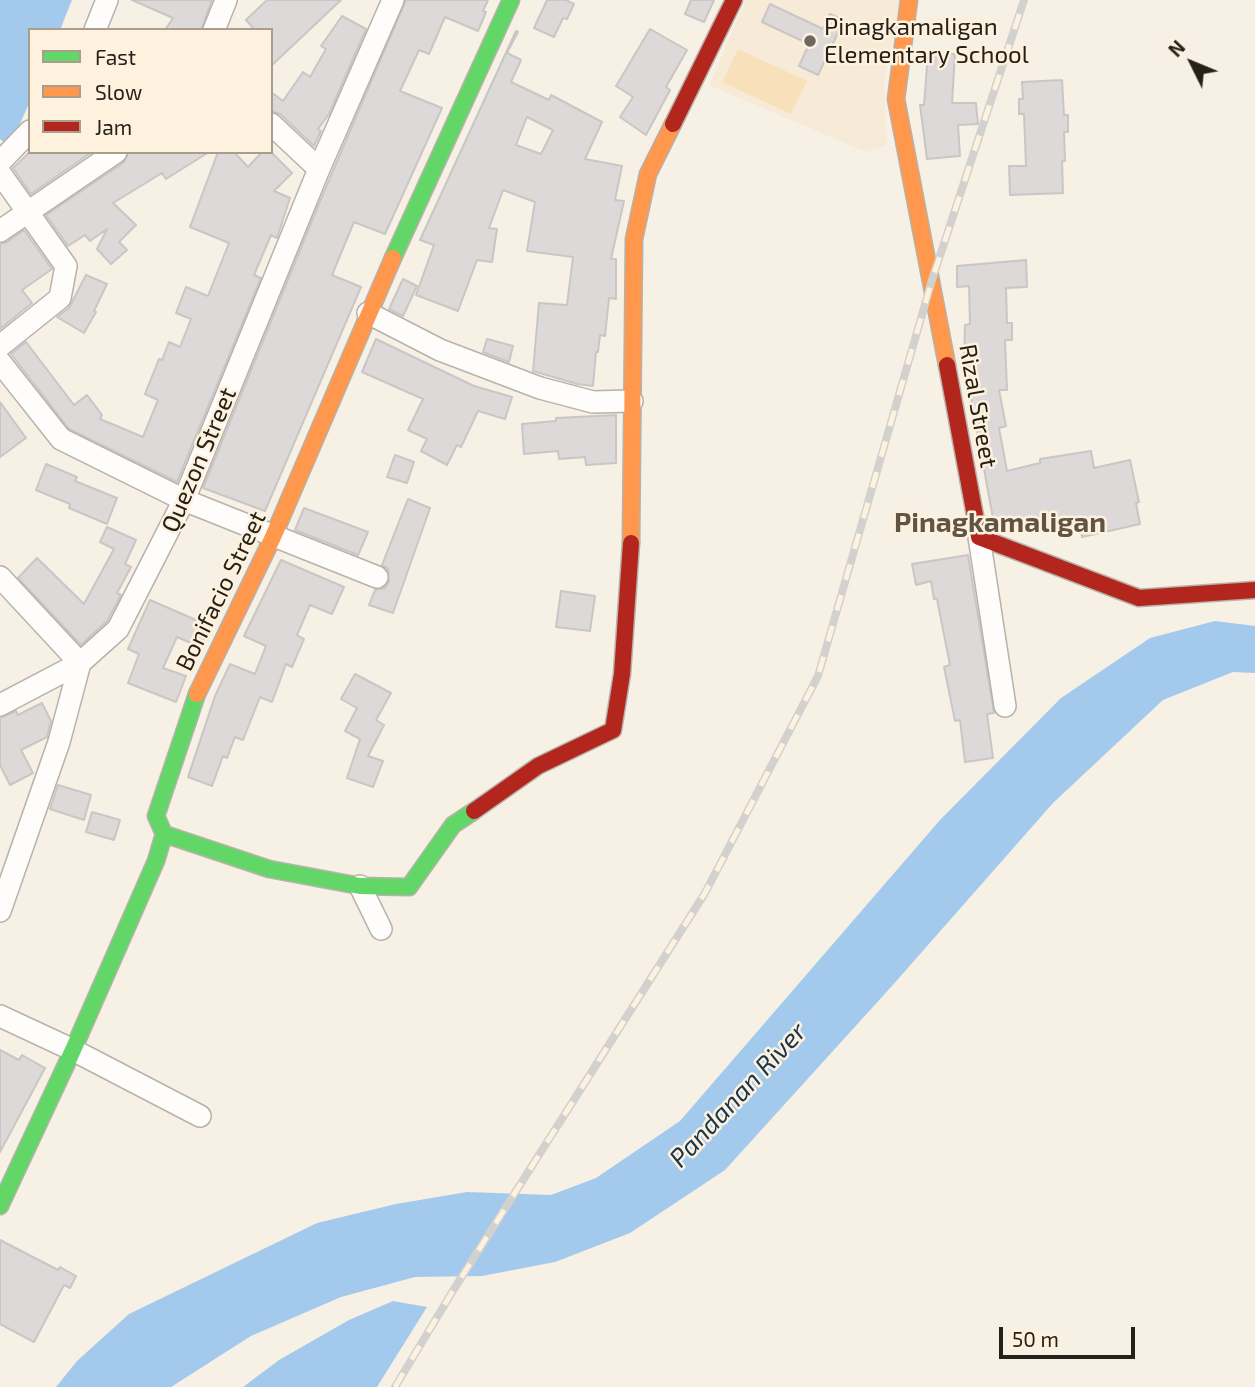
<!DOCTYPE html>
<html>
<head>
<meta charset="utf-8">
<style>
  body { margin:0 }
  #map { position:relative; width:1255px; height:1387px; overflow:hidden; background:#f6f0e5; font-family:"Exo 2",sans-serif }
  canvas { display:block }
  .legend { position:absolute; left:28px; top:28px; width:245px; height:126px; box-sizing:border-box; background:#fef1dd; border:2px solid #a79e8f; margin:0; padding:9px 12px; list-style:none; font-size:21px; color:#252119 }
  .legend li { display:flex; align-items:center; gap:14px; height:35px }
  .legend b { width:35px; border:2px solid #a79e8f }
  .north { position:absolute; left:1157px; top:28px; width:70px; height:70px; -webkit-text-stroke:5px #fef1dd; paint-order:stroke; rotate:313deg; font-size:19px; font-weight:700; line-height:28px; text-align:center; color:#252119 }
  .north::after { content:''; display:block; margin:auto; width:24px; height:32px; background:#252119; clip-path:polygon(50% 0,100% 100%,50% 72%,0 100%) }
  .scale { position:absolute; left:999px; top:1327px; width:136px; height:32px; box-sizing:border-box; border:4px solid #252119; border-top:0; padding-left:9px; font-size:21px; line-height:24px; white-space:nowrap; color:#252119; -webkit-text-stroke:5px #fef1dd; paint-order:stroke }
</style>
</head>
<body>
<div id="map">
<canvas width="1255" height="1387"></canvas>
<ul class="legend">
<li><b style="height:9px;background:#63d668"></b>Fast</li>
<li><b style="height:9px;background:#ff974d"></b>Slow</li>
<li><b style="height:9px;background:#b3261e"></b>Jam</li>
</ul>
<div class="north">N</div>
<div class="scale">50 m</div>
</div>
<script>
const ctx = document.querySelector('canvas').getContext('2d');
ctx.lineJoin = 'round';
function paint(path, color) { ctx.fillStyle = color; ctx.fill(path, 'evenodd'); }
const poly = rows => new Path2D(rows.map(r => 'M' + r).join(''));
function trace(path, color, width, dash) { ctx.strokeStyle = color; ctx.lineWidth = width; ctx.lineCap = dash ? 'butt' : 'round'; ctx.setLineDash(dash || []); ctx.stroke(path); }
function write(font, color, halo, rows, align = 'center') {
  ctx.font = font + ' "Exo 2",sans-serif'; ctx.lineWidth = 5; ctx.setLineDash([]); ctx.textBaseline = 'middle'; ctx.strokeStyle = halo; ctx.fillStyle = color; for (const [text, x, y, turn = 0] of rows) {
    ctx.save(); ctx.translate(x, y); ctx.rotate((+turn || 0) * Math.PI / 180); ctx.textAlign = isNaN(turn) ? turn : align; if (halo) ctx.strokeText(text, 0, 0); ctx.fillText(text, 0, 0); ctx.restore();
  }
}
const built = poly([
  [746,0,900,0,884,82,887,145,866,152,709,85]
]);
const green = poly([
  [738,49,807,81,791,114,722,82]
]);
const water = poly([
  [0,0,72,0,60,30,30,30,30,101,10,147,0,139],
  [1215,621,1255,626,1255,673,1233,672,1163,700,1053,803,891,987,725,1170,630,1233,555,1262,482,1276,415,1277,341,1297,251,1336,171,1387,56,1387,77,1361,129,1314,317,1223,396,1204,467,1192,551,1195,596,1178,680,1121,940,820,1061,698,1150,638],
  [393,1301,427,1307,377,1387,243,1387,279,1360,349,1320]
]);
const building = poly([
  [132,0,212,0,201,30,165,30,173,18,132,0],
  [267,0,341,0,271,66,271,30,255,30,246,20,267,0],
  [406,0,488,0,483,11,486,12,478,31,445,17,429,54,419,50,400,91,442,108,385,234,354,222,332,275,361,287,265,511,203,488,318,206,406,0],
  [547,0,566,0,574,4,567,19,563,18,554,37,534,28,547,0],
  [691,0,714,0,704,22,685,14,691,0],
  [770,4,823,29,830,14,844,20,818,75,799,66,809,44,762,22,770,4],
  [342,16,366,29,329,114,318,129,321,131,314,146,280,114,271,111,271,92,283,101,303,72,310,77,326,49,321,46,342,16],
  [650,29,687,50,666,87,670,90,646,135,620,117,633,97,616,86,650,29],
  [516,31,518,32,507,53,521,60,511,82,549,100,551,95,602,122,585,159,622,166,615,200,624,201,611,259,616,259,616,299,609,298,605,336,600,335,598,352,596,352,593,386,577,384,533,371,539,303,567,305,573,257,527,251,535,202,503,190,489,228,497,229,492,262,477,260,458,311,416,295,434,245,420,240,516,31],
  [527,117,553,130,541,154,516,145,527,117],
  [928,53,955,54,952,103,976,103,978,124,958,125,960,156,927,159,920,105,924,105,928,53],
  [1062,80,1064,115,1068,115,1068,132,1064,132,1065,161,1062,161,1063,193,1010,195,1009,166,1026,166,1024,114,1019,114,1019,99,1023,99,1022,82,1062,80],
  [30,152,92,152,31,194,13,168,30,152],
  [129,152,209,152,166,179,162,173,113,203,136,225,119,242,127,250,111,264,97,249,107,229,90,241,85,235,68,246,46,215,123,163,129,152],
  [218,152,234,152,248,167,262,152,271,152,292,173,274,191,290,198,277,238,271,235,254,275,261,278,177,482,69,429,11,354,26,342,74,405,87,395,102,415,100,419,143,437,158,400,145,394,159,359,162,360,169,342,180,347,191,319,176,313,186,287,208,296,229,243,190,227,218,152],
  [24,230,52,269,22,290,32,303,0,329,0,244,7,242,24,230],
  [1026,260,1027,287,1006,288,1007,323,1012,323,1012,340,1005,340,1007,390,999,390,1006,426,999,428,1007,471,1040,463,1040,459,1091,451,1094,468,1130,460,1139,502,1136,503,1140,524,1082,537,1079,522,1016,532,994,524,964,359,965,325,970,324,969,286,957,287,957,266,1026,260],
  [86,275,107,284,94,311,96,312,84,333,57,317,69,308,86,275],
  [403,279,417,286,403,316,389,309,403,279],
  [376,339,474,386,512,397,505,419,478,411,461,447,457,445,447,465,421,451,427,439,408,430,423,399,362,372,376,339],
  [487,339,513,346,509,362,483,352,487,339],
  [0,402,26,438,0,457,0,402],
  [616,415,616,463,586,465,585,457,559,459,558,451,524,454,522,424,556,421,556,418,616,415],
  [395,455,414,462,407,483,387,477,395,455],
  [46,464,77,477,75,481,117,498,107,524,69,508,70,504,36,490,46,464],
  [408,499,430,508,393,613,369,605,375,590,385,588,389,581,388,569,382,565,408,499],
  [304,508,368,532,358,555,295,530,304,508],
  [107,527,136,540,125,564,131,567,117,593,121,595,107,621,81,645,18,578,37,558,84,604,114,549,100,542,107,527],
  [968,555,994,713,987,714,993,758,965,762,960,720,955,721,944,667,950,665,937,599,934,599,931,581,916,585,912,564,968,555],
  [281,560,344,587,332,614,310,605,297,635,304,639,292,667,286,664,272,702,260,697,243,740,235,737,227,758,223,756,212,786,188,777,215,696,230,664,255,674,266,646,244,636,281,560],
  [561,591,595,596,590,631,556,627,561,591],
  [150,600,210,626,200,647,177,637,163,668,186,676,176,702,128,683,139,654,128,649,150,600],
  [355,674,391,693,376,720,384,725,368,756,383,761,373,787,347,778,360,739,345,731,357,708,341,699,355,674],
  [42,703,51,721,47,737,21,750,33,773,10,785,0,765,0,718,16,711,18,715,42,703],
  [58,785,91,795,84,820,50,809,58,785],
  [92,812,120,820,114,840,86,832,92,812],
  [0,1050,19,1060,22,1055,45,1068,0,1152,0,1050],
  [0,1240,58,1270,60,1267,76,1276,70,1288,64,1285,34,1342,0,1324,0,1240]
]);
const street = poly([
  [95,30,107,0],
  [214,30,226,0],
  [271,124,319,169],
  [0,162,30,131],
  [0,173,66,266,60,298,0,346],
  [0,231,116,152],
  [368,313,440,350,540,388,593,402,632,401],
  [0,362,61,439,184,500,377,577],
  [979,537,1005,706],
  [0,577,80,663,0,705],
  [360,886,381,929],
  [0,911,59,742,80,663,118,629,184,500,319,169,393,0],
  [0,1016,73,1050,200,1116]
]);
const fast = poly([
  [393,258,511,0],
  [164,834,269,869,360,886,409,887,453,825,474,811],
  [0,1206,73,1050,156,861,164,834,156,816,197,694]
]);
const slow = poly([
  [909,0,896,99,947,365],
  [631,543,634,239,648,174,673,124],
  [197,694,273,537,393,258]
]);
const jam = poly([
  [673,124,734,0],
  [947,365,979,537,1139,598,1255,590],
  [474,811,538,766,613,730,622,674,631,543]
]);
const rail = poly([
  [395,1387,454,1289,705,893,818,676,932,280,1024,0]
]);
const markers = [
  [810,41,7,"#6e6960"]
];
const poiNames = [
  ["Pinagkamaligan",824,27],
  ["Elementary School",824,55]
];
const streetNames = [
  ["Rizal Street",978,406,80],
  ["Quezon Street",199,460,-67],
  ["Bonifacio Street",221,591,-64]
];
const waterNames = [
  ["Pandanan River",738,1095,-47]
];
const quarterNames = [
  ["Pinagkamaligan",1000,523]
];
paint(built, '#f7ebd7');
paint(green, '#f8e1ba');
paint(water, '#a3caed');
paint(building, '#dcd9d8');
trace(building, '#c9c6c5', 2);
trace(street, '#b7b2aa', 24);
trace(fast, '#b7b2aa', 19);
trace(slow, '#b7b2aa', 19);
trace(jam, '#b7b2aa', 19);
trace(street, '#fefdfb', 21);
trace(fast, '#63d668', 16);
trace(slow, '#ff974d', 16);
trace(jam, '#b3261e', 16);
trace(rail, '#d2d1ce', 8);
trace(rail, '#fef1dd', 5, [16]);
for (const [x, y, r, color] of markers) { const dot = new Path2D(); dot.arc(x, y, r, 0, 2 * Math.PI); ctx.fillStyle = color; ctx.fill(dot); trace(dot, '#fef1dd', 2.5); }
write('24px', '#252119', '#fef1dd', poiNames, 'left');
write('24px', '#252119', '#fef1dd', streetNames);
write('italic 26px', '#163551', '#fef1dd', waterNames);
write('bold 28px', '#605544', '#fef1dd', quarterNames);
</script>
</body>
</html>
